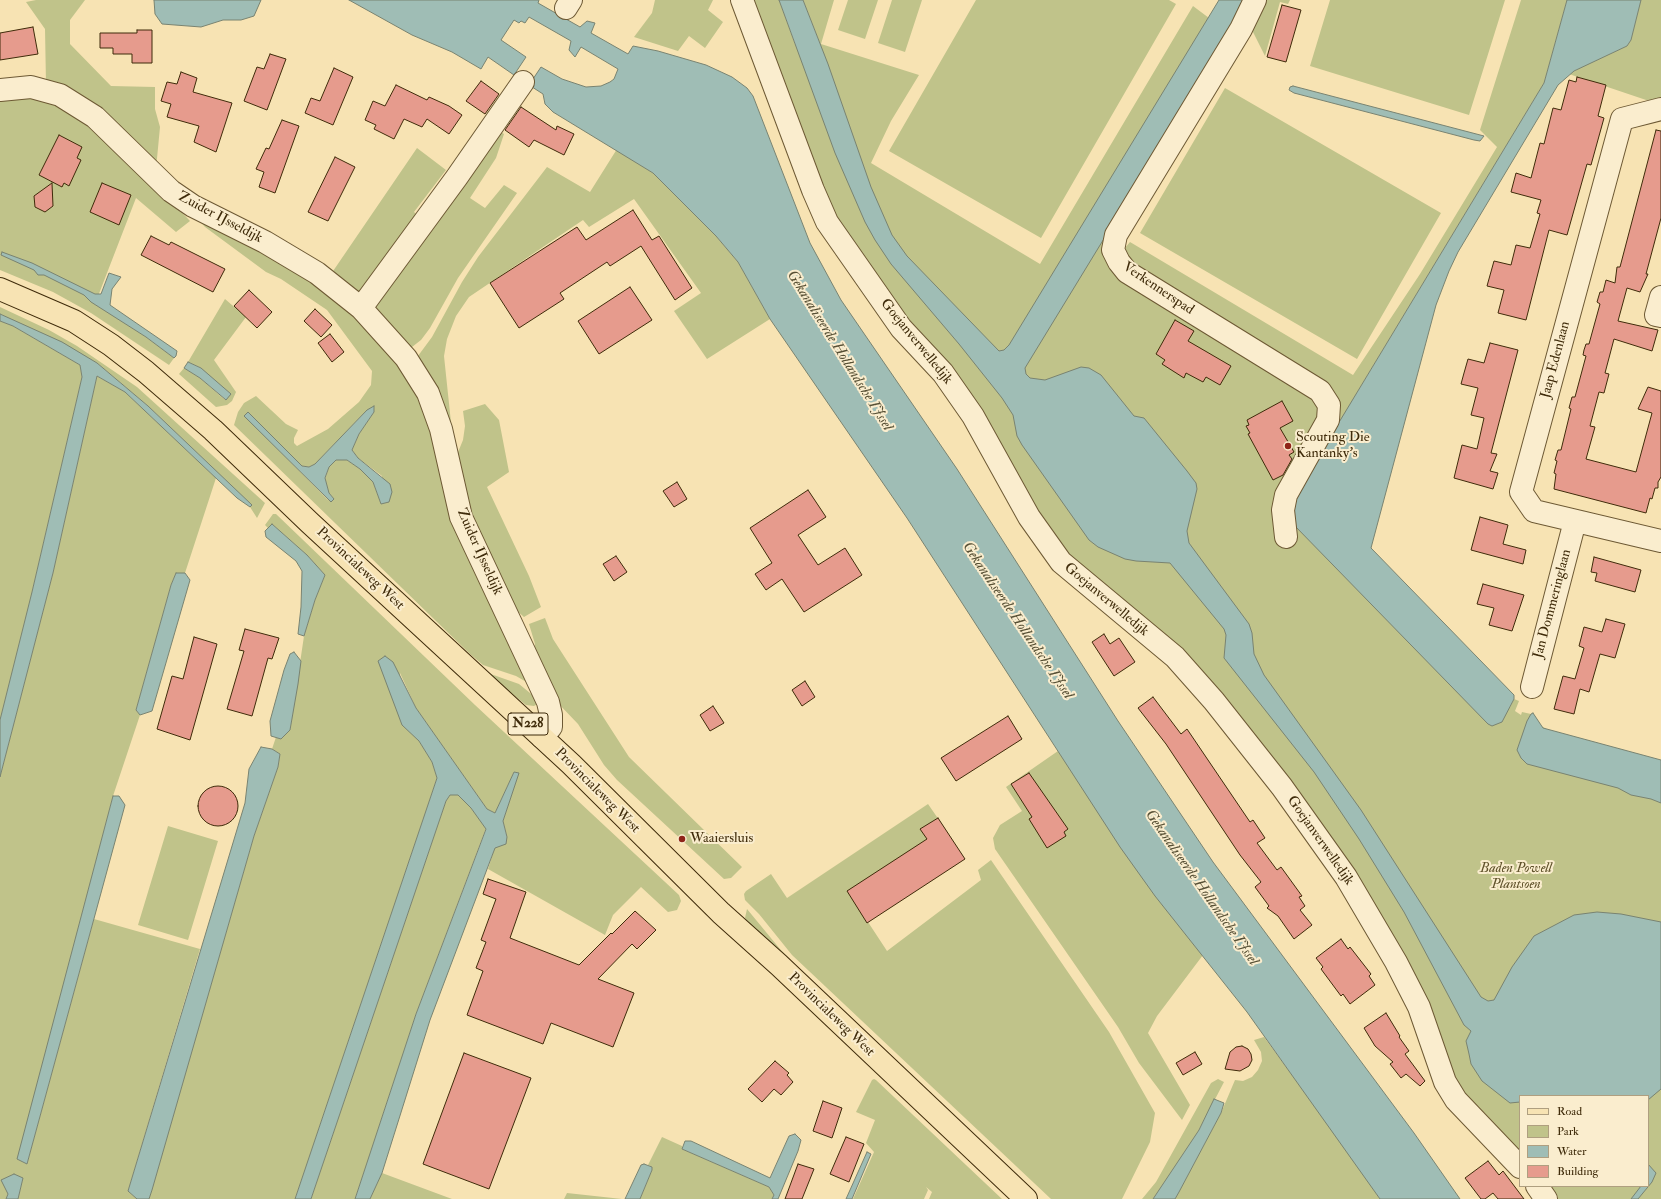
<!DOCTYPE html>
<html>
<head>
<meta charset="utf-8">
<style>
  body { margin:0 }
  #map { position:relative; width:1661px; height:1199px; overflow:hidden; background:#f7e3b3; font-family:"IM FELL Double Pica",serif }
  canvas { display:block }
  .legend { position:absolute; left:1519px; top:1095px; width:130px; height:92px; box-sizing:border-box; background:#faedce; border:1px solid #af9f80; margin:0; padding:5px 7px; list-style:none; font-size:12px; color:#3f2b0a }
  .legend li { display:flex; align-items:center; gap:8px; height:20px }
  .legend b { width:20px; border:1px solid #af9f80 }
</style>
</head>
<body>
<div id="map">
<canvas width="1661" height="1199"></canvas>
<ul class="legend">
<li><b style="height:5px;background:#f7e3b3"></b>Road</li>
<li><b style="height:11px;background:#c0c38a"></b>Park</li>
<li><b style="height:11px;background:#9fbdb5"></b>Water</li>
<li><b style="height:11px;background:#e69b8d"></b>Building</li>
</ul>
</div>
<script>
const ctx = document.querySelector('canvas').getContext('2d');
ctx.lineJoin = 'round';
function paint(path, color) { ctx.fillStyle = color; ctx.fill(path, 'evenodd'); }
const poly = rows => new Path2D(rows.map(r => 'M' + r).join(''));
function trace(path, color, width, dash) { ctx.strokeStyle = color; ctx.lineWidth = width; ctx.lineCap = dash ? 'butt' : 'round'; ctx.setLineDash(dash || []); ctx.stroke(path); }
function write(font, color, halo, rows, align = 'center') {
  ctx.font = font + ' "IM FELL Double Pica",serif'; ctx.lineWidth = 4; ctx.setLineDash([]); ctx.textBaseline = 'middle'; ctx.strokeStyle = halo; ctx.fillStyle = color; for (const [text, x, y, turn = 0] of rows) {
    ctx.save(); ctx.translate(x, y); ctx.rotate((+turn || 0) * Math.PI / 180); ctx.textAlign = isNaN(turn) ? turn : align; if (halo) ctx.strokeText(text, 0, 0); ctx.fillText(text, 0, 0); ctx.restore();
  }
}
const green = poly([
  [36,0,85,0,70,20,70,44,111,86,155,87,155,109,160,127,156,169,46,84,45,29,26,2],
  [655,0,713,0,708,10,723,22,705,48,689,36,678,51,634,37,652,13],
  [744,0,779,0,795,44,821,46,803,0,834,0,821,44,919,75,891,121,871,163,1040,264,1193,6,1209,18,1050,279,1097,233,1124,249,1130,242,1353,375,1420,274,1497,147,1480,130,1521,0,1567,0,1544,83,1358,391,1297,520,1510,707,1514,699,1519,701,1515,711,1521,715,1522,712,1531,714,1529,719,1571,743,1661,767,1661,1199,1554,1199,1542,1186,1648,1186,1648,1096,1520,1096,1520,1162,1452,1081,1286,785,1072,561,843,242],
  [848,0,878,0,865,39,838,30],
  [892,0,922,0,905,52,878,43],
  [976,0,1169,0,1176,4,1041,238,889,151],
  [1260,0,1290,0,1288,4,1280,2,1265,56,1253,32,1249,18],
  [1330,0,1505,0,1469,115,1310,66],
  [1641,0,1661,0,1661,99,1652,102,1569,74,1585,65,1627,46,1631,40],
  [1225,88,1441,213,1357,359,1140,233],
  [45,95,108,134,190,221,176,232,136,198,95,304,146,337,174,358,169,365,91,313,53,292,0,270,0,97],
  [496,129,504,134,496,158,470,198,485,208,504,185,517,193,458,278,430,328,421,340,412,347,407,348,375,308,376,302],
  [417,148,446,170,414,212,423,220,363,292,355,292,329,277],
  [617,149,653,173,716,236,738,262,770,319,707,359,674,311,701,293,634,199,589,227,583,220,469,297,456,316,447,339,444,356,452,432,415,360,432,337,462,282,478,257,547,167,590,192],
  [196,215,341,298,421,391,530,684,516,676,483,665,470,654,234,425,238,412,244,403,256,396,286,424,298,430,294,438,294,443,297,446,328,429,359,402,371,385,372,371,327,310,281,279,266,272,205,227,196,217],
  [367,410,374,412,359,434,352,450,358,458,382,476,381,504,373,482,360,469,347,460,336,460,329,467,325,479,329,493,334,499,331,502,327,499,271,442,248,412,302,466,309,467,315,464],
  [225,299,246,317,214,360,236,392,232,401,227,405,216,407,179,374,184,368,200,378,225,400,201,368,188,362],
  [0,307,49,330,77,346,137,387,265,503,257,518,250,507,252,505,246,500,148,406,97,363,0,314],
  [0,321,13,326,80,365,82,377,32,592,0,720],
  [97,376,125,392,216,478,185,573,176,573,171,585,136,710,140,715,113,796,18,1159,27,1164,94,919,200,949,128,1191,137,1199,18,1199,23,1178,8,1194,6,1199,0,1199,0,777,53,573],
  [485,404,499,420,509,472,487,487,529,576,541,607,524,617,501,597,485,564,454,462,463,440,465,426,463,411],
  [273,514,276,514,475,705,679,895,681,901,677,910,668,912,641,887,613,915,605,935,488,869,495,847,507,837,503,821,518,773,514,772,495,813,487,809,416,708,400,673,402,724,419,741,432,762,437,778,295,1199,149,1199,254,836,278,767,280,754,272,749,276,737,281,739,290,730,304,636,315,600,325,575,307,555,272,524,268,528,265,525],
  [545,618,553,639,629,757,742,867,731,878,724,879,617,780,604,765,578,724,556,701,533,652,535,644,529,624],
  [485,672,519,684,541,702,534,706,526,705],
  [1058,751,1155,895,1203,955,1157,1016,1148,1033,1190,1105,1182,1120,1139,1063,1118,1027,995,849,993,838,1000,825,1022,811,1006,787],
  [450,795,458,795,471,808,486,828,416,1014,355,1199,311,1199,446,801],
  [928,804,946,830,849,893,887,951,981,880,978,870,991,860,1109,1032,1155,1113,1150,1142,1122,1199,1051,1199,792,955,759,914,745,900,744,894,746,891,771,874,787,898],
  [168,826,218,841,188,940,138,925],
  [747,909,780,949,817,987,748,923,745,918],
  [1264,1037,1345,1147,1380,1199,1175,1199,1221,1113,1235,1080,1243,1081,1252,1077,1258,1070,1262,1061,1261,1052,1254,1040],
  [874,1079,876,1080,1002,1199,929,1199,932,1192,926,1187,928,1190,924,1199,853,1199,874,1152,866,1143,875,1120,856,1112,872,1080],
  [1218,1079,1224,1082,1199,1130,1153,1199,1142,1199,1156,1182,1211,1083],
  [662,1137,682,1146,682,1149,769,1187,774,1195,772,1199,640,1199,652,1170,652,1167,648,1165],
  [382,1173,452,1199,370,1199],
  [567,1193,622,1199,564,1199]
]);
const water = poly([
  [154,0,261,0,254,16,241,20,223,20,201,27,162,24,155,14,154,0],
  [349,0,539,0,538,3,580,27,587,21,595,23,591,33,628,54,633,46,658,51,706,65,732,77,747,88,753,96,810,243,841,300,957,469,1118,721,1213,862,1414,1133,1460,1199,1380,1199,1247,1012,1155,896,1120,847,907,518,770,319,738,262,716,236,653,173,553,112,545,104,543,94,529,85,541,67,562,79,586,87,601,86,610,82,614,79,618,69,581,47,575,57,569,50,571,41,529,17,525,23,521,21,519,23,514,20,501,40,526,57,514,75,488,57,481,69,452,52,412,35,349,0],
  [779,0,803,0,828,64,871,187,892,235,907,256,999,351,1004,350,1009,345,1219,0,1245,0,1185,106,1025,368,1026,374,1030,378,1045,380,1081,367,1089,368,1101,375,1134,416,1144,418,1187,471,1196,483,1197,489,1187,531,1189,543,1249,624,1252,633,1254,654,1264,675,1361,810,1481,997,1488,1001,1494,1000,1512,967,1534,936,1574,915,1597,912,1621,914,1661,922,1661,1089,1648,1100,1648,1096,1520,1096,1520,1102,1510,1103,1482,1081,1471,1064,1469,1054,1466,1041,1471,1031,1464,1025,1404,912,1359,839,1314,772,1224,658,1226,635,1224,629,1170,563,1136,561,1125,559,1098,547,1089,540,1022,445,1017,436,1013,415,1002,398,959,344,891,264,875,240,865,222,835,153,779,0],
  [1567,0,1641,0,1631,40,1627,46,1574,71,1558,85,1458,252,1449,271,1436,305,1371,548,1514,695,1514,699,1502,722,1492,726,1488,724,1294,525,1286,510,1544,83,1567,0],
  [1293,86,1484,136,1480,141,1474,140,1294,93,1289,90,1290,87,1293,86],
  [2,252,32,263,95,294,101,294,109,273,121,277,112,289,110,305,177,351,176,356,174,358,146,337,91,302,84,295,44,275,38,275,34,270,1,255,2,252],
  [0,314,62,342,97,363,148,406,252,505,250,507,237,498,125,392,97,376,53,573,0,777,0,720,32,592,82,377,80,365,13,326,0,321,0,314],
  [188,362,201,368,231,394,226,400,200,378,184,368,188,362],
  [374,406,374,412,359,434,352,450,358,458,390,484,392,492,389,502,381,504,373,482,360,469,347,460,336,460,329,467,325,478,329,493,334,499,331,502,244,416,248,412,302,466,309,467,315,464,367,410,374,406],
  [272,524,307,555,325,575,315,600,304,636,298,634,301,607,302,571,296,561,266,537,265,531,272,524],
  [176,573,185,573,190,580,152,711,140,715,136,710,171,585,176,573],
  [294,652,301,661,298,684,290,730,281,739,271,736,270,721,284,670,290,654,294,652],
  [385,656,393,662,416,708,487,809,495,813,514,772,519,773,503,821,507,837,506,844,495,848,430,1020,382,1173,370,1199,355,1199,416,1014,486,829,471,808,458,795,450,795,446,801,311,1199,295,1199,437,778,432,762,419,741,402,725,378,661,385,656],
  [1533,713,1543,728,1661,760,1661,803,1651,799,1631,795,1618,788,1527,764,1521,758,1517,750,1527,721,1531,714,1533,713],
  [261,747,272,749,280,754,278,767,254,836,152,1190,149,1199,137,1199,128,1191,245,803,249,769,261,747],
  [113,796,119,796,125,805,27,1164,17,1159,113,796],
  [1214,1099,1224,1103,1221,1113,1179,1192,1175,1199,1153,1199,1199,1130,1214,1099],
  [795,1134,801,1140,798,1151,778,1199,772,1199,774,1195,769,1187,682,1149,685,1141,691,1141,770,1178,789,1136,795,1134],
  [867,1152,871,1154,852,1199,846,1199,867,1152],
  [644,1164,652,1167,652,1170,640,1199,625,1199,641,1165,644,1164],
  [1648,1164,1656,1173,1652,1182,1638,1199,1631,1199,1641,1186,1648,1186,1648,1164],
  [14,1174,23,1178,18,1199,6,1199,8,1194,1,1180,14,1174]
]);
const building = poly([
  [1282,5,1301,10,1286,62,1267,57,1282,5],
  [33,27,38,54,0,60,0,33,33,27],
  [137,30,152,30,152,63,132,63,132,54,113,54,113,48,100,48,100,33,137,33,137,30],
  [270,54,286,59,267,110,244,101,257,67,264,69,270,54],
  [334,68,353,77,333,125,305,113,311,98,320,101,334,68],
  [181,72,197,78,193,92,232,103,216,152,194,142,199,126,167,117,171,104,161,101,167,82,177,84,181,72],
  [1577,77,1606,85,1598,116,1604,118,1591,165,1587,164,1567,235,1549,230,1526,320,1498,313,1504,290,1487,286,1494,261,1511,265,1516,245,1530,248,1540,214,1537,213,1541,200,1511,192,1516,173,1531,178,1540,143,1544,144,1553,108,1561,110,1569,80,1576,82,1577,77],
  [481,81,499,94,485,114,466,101,481,81],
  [396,85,427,100,429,97,449,106,462,115,449,134,427,119,422,127,404,119,394,139,374,129,376,125,365,120,373,101,385,106,396,85],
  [521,107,556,130,557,126,574,134,564,155,534,140,529,147,505,130,521,107],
  [282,120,299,126,275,193,259,187,264,172,256,169,266,148,269,149,282,120],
  [1656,130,1661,131,1661,218,1646,274,1648,274,1640,292,1627,288,1618,321,1658,330,1652,351,1614,339,1605,373,1609,374,1604,393,1599,392,1590,426,1595,427,1586,459,1636,472,1652,413,1638,409,1648,387,1661,391,1661,477,1658,482,1658,488,1655,488,1652,499,1650,498,1646,513,1554,489,1556,474,1554,473,1557,461,1555,460,1558,450,1561,450,1571,409,1569,408,1572,397,1575,397,1586,356,1583,355,1584,350,1586,344,1589,344,1592,333,1600,304,1597,302,1600,292,1603,292,1606,280,1615,283,1617,267,1620,267,1656,130],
  [59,135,82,147,77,158,81,160,69,186,64,183,62,187,39,175,59,135],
  [335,157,355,167,328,221,308,212,335,157],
  [52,183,53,206,45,212,35,207,34,196,52,183],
  [102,183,131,195,119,225,90,212,102,183],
  [633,210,652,240,659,236,692,288,675,300,641,246,610,266,607,262,560,293,564,299,519,328,490,283,577,227,586,240,633,210],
  [151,236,169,245,171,242,225,269,213,292,141,255,151,236],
  [630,287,652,320,599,354,578,321,630,287],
  [249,290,272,312,257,328,234,306,249,290],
  [315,309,332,325,321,337,304,321,315,309],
  [1175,320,1194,331,1188,341,1231,366,1220,385,1206,377,1203,382,1186,373,1184,378,1162,364,1165,360,1156,354,1175,320],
  [330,334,344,352,332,362,318,343,330,334],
  [1490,343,1518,350,1491,453,1497,454,1490,471,1498,473,1493,489,1454,478,1462,445,1477,449,1484,418,1471,415,1478,388,1461,384,1464,373,1468,359,1484,363,1490,343],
  [1282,401,1293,421,1280,428,1294,452,1289,455,1292,459,1283,475,1273,480,1248,434,1250,433,1246,426,1249,425,1247,420,1282,401],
  [677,482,687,499,674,507,663,491,677,482],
  [808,490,826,517,798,535,818,565,845,548,862,575,804,612,782,579,766,590,755,574,772,563,750,528,808,490],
  [1480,517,1508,525,1503,544,1526,550,1523,564,1471,550,1480,517],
  [616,556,627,572,614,581,603,564,616,556],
  [1594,557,1641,570,1635,592,1595,581,1597,573,1591,572,1594,557],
  [1483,584,1524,595,1512,631,1489,625,1494,608,1477,604,1483,584],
  [1606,619,1625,624,1615,658,1600,654,1589,692,1580,689,1574,714,1554,709,1563,676,1575,679,1584,648,1579,646,1584,627,1602,632,1606,619],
  [245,629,279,638,272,659,268,658,252,716,227,709,244,651,239,650,245,629],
  [1104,634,1110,644,1119,638,1135,662,1114,676,1092,642,1104,634],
  [194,637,217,644,190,740,157,729,172,676,183,679,194,637],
  [805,681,815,697,802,706,792,690,805,681],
  [1153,697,1181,734,1187,729,1250,822,1253,820,1265,838,1257,843,1277,870,1281,867,1302,896,1299,897,1305,906,1300,910,1312,925,1294,939,1278,916,1267,908,1269,906,1255,887,1261,882,1240,855,1166,744,1138,708,1153,697],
  [713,706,724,723,710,731,700,715,713,706],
  [1008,716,1022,739,956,781,941,758,1008,716],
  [1029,773,1068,829,1064,832,1066,836,1047,848,1029,819,1032,817,1011,784,1029,773],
  '198 806a20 20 0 1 1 40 0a20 20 0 1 1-40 0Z',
  [938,818,965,859,867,923,847,891,927,839,920,829,938,818],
  [488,879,526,892,510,938,579,965,611,933,612,934,635,911,656,930,637,949,632,944,598,979,634,993,613,1047,551,1023,543,1044,467,1015,483,971,476,968,486,942,481,940,496,899,483,894,488,879],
  [1341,939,1348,949,1350,947,1371,974,1369,976,1375,985,1350,1004,1343,994,1341,996,1321,969,1323,967,1316,958,1341,939],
  [1386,1013,1400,1036,1399,1037,1409,1051,1405,1054,1425,1081,1420,1086,1406,1074,1401,1078,1390,1064,1393,1062,1375,1046,1364,1028,1386,1013],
  [1242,1046,1248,1049,1251,1054,1252,1060,1249,1066,1240,1071,1225,1069,1230,1052,1236,1047,1242,1046],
  [1195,1052,1202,1064,1183,1075,1176,1063,1195,1052],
  [464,1053,531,1078,489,1189,423,1164,464,1053],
  [775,1061,789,1073,787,1075,793,1082,781,1095,774,1089,762,1102,748,1089,775,1061],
  [823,1101,842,1108,832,1138,813,1131,823,1101],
  [846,1137,864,1144,849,1182,830,1174,846,1137],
  [1488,1161,1499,1175,1503,1171,1524,1199,1498,1199,1493,1193,1485,1199,1481,1199,1465,1178,1488,1161],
  [798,1164,814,1169,802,1199,785,1199,798,1164]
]);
const minor = poly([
  [742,0,813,190,827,222,901,328,943,373,973,416,1029,517,1061,562,1175,657,1214,701,1282,787,1346,877,1396,962,1419,1007,1445,1082,1456,1100,1520,1167],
  [1255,0,1241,29,1116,235,1113,250,1119,262,1127,272,1320,391,1329,405,1328,420,1286,495,1283,510,1286,537],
  [566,8,571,0],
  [0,90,31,87,60,95,95,117,171,191,193,206,265,242,317,273,361,308,406,358,428,393,441,429,461,517,548,702,551,715,551,727,542,737],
  [1661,109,1622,119,1521,492,1534,511,1661,541],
  [1661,297,1656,315,1661,316],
  [361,308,457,177,523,82],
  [1532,687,1575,521],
  [1537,1186,1546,1199]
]);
const major = poly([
  [0,289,74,321,111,345,146,372,213,430,310,523,571,764,721,913,779,965,1026,1199]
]);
const markers = [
  [1288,446,4,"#8f2418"],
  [682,839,4,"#8f2418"]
];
const shields = [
  [528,724,40]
];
const shieldNames = [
  ["N228",528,724]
];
const streetNames = [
  ["Zuider IJsseldijk",220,218,28],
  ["Verkennerspad",1158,289,34],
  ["Goejanverwelledijk",916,342,51],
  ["Jaap Edenlaan",1556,360,-75],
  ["Zuider IJsseldijk",479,552,66],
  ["Provincialeweg West",360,569,43],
  ["Goejanverwelledijk",1106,600,40],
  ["Jan Dommeringlaan",1553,604,-75],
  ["Provincialeweg West",597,791,45],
  ["Goejanverwelledijk",1320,841,55],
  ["Provincialeweg West",831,1015,44]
];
const poiNames = [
  ["Scouting Die",1296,438],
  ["Kantanky's",1296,454],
  ["Waaiersluis",690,839]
];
const parkNames = [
  ["Baden Powell",1516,869],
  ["Plantsoen",1516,885]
];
const waterNames = [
  ["Gekanaliseerde Hollandsche IJssel",839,351,58],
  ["Gekanaliseerde Hollandsche IJssel",1017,621,56],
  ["Gekanaliseerde Hollandsche IJssel",1201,888,55]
];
paint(green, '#c0c38a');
paint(water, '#9fbdb5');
trace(water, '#798371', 1);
paint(building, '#e69b8d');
trace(building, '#3f2b0a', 1);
trace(minor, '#6d5934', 24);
trace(major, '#3f2b0a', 24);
trace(minor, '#faedce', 22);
trace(major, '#f7e3b3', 22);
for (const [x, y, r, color] of markers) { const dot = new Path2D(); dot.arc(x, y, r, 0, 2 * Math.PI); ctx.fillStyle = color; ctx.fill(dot); trace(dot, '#faedce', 1.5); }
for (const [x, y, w] of shields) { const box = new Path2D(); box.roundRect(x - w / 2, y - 11, w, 22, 3); ctx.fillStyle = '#faedce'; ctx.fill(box); trace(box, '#3f2b0a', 1); }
write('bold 13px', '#3f2b0a', null, shieldNames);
write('14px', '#3f2b0a', '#faedce', streetNames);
write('14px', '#3f2b0a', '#faedce', poiNames, 'left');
write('italic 14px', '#5f512a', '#faedce', parkNames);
write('italic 15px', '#575035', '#faedce', waterNames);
</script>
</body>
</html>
